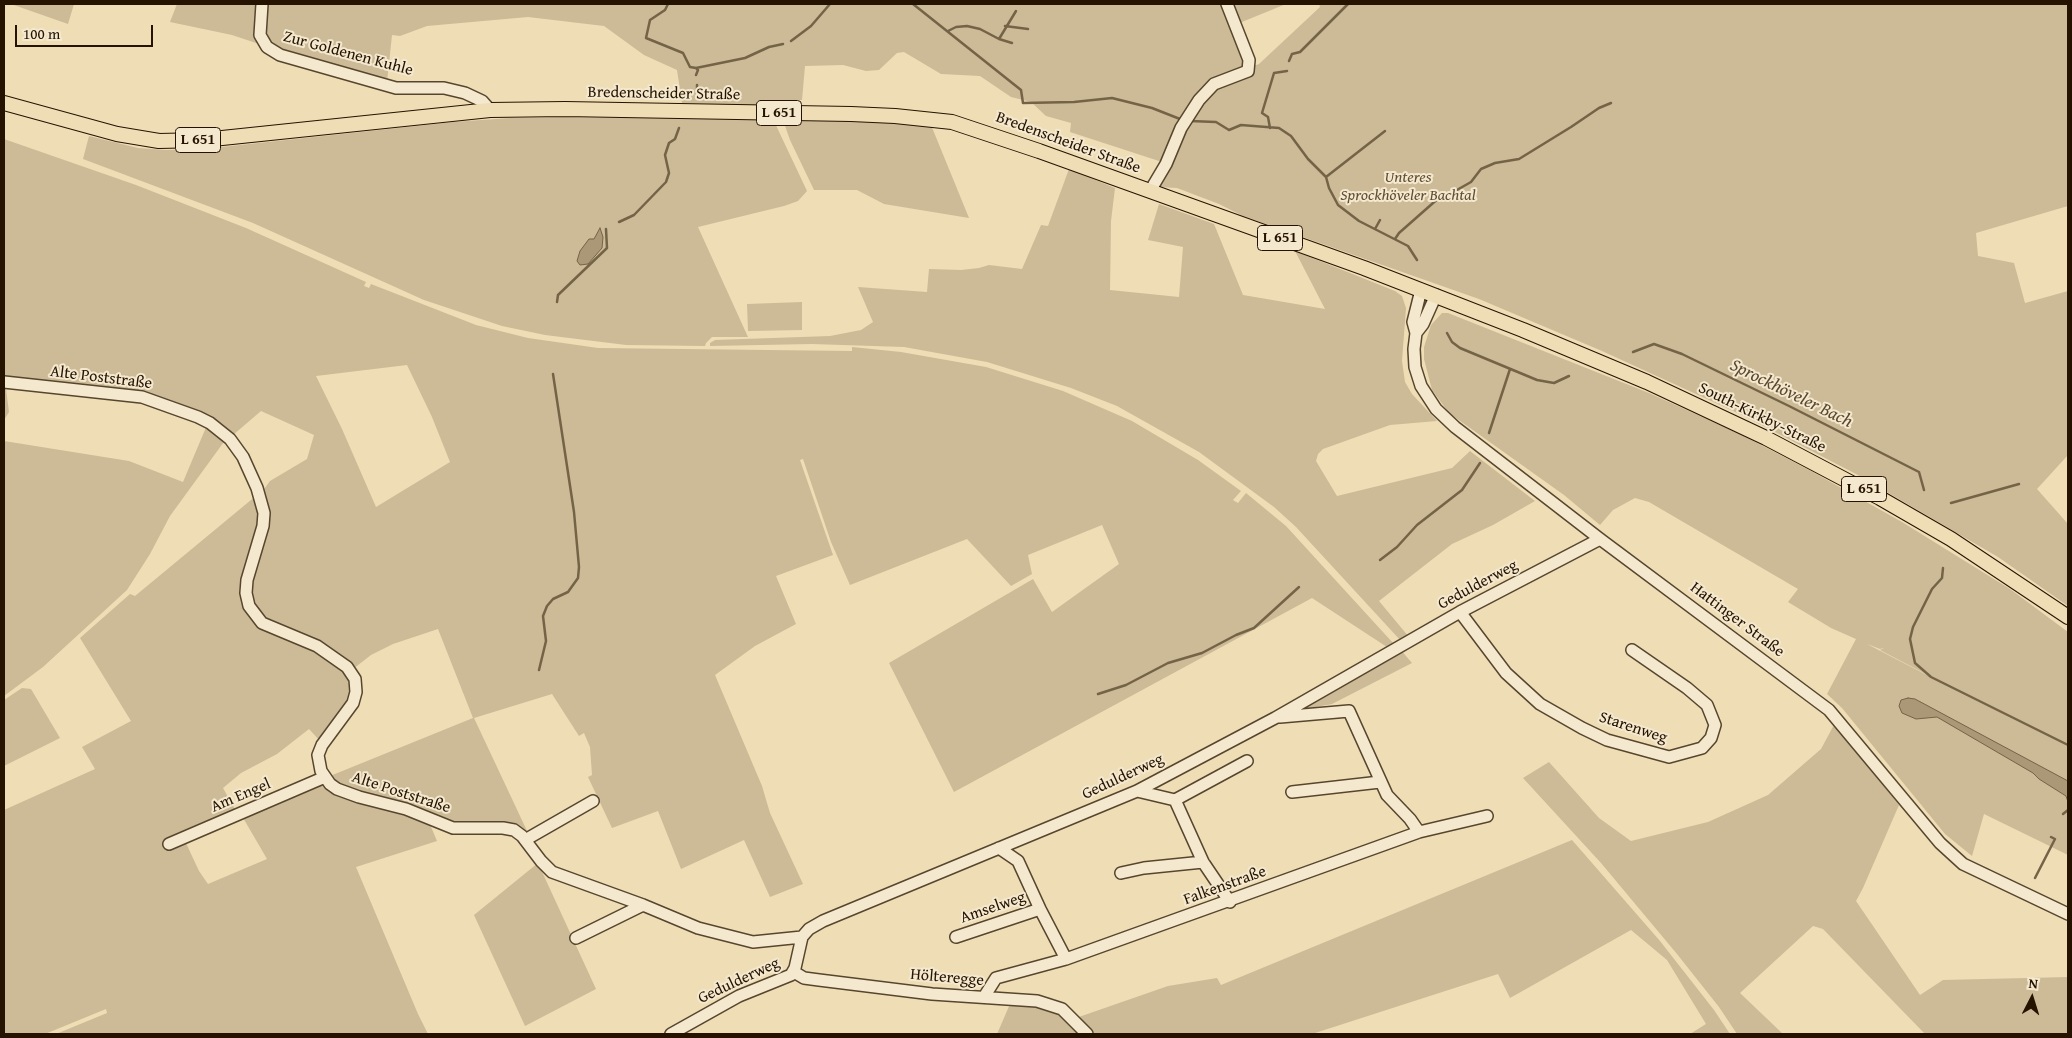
<!DOCTYPE html>
<html>
<head>
<meta charset="utf-8">
<style>
  body { margin:0 }
  #map { position:relative; width:2072px; height:1038px; overflow:hidden; background:#eeddb5; font-family:"Gentium Book Plus",serif }
  canvas { display:block }
  .frame { position:absolute; inset:0; border:5px solid #251300; pointer-events:none }
  .north { position:absolute; left:2007px; top:973px; width:50px; height:50px; -webkit-text-stroke:4px #f4e9cf; paint-order:stroke; rotate:5deg; font-size:14px; font-weight:700; line-height:20px; text-align:center; color:#251300 }
  .north::after { content:''; display:block; margin:auto; width:18px; height:22px; background:#251300; clip-path:polygon(50% 0,100% 100%,50% 72%,0 100%) }
  .scale { position:absolute; left:15px; top:25px; width:138px; height:22px; box-sizing:border-box; border:2px solid #251300; border-top:0; padding-left:6px; font-size:15px; line-height:18px; white-space:nowrap; color:#251300; -webkit-text-stroke:4px #f4e9cf; paint-order:stroke }
</style>
</head>
<body>
<div id="map">
<canvas width="2072" height="1038"></canvas>
<div class="frame"></div>
<div class="north">N</div>
<div class="scale">100 m</div>
</div>
<script>
const ctx = document.querySelector('canvas').getContext('2d');
ctx.lineJoin = 'round';
function paint(path, color) { ctx.fillStyle = color; ctx.fill(path, 'evenodd'); }
const poly = rows => new Path2D(rows.map(r => 'M' + r).join(''));
function trace(path, color, width, dash) { ctx.strokeStyle = color; ctx.lineWidth = width; ctx.lineCap = dash ? 'butt' : 'round'; ctx.setLineDash(dash || []); ctx.stroke(path); }
function write(font, color, halo, rows, align = 'center') {
  ctx.font = font + ' "Gentium Book Plus",serif'; ctx.lineWidth = 4; ctx.setLineDash([]); ctx.textBaseline = 'middle'; ctx.strokeStyle = halo; ctx.fillStyle = color; for (const [text, x, y, turn = 0] of rows) {
    ctx.save(); ctx.translate(x, y); ctx.rotate((+turn || 0) * Math.PI / 180); ctx.textAlign = isNaN(turn) ? turn : align; if (halo) ctx.strokeText(text, 0, 0); ctx.fillText(text, 0, 0); ctx.restore();
  }
}
const green = poly([
  [11,4,74,4,68,24],
  [177,4,1223,4,1253,66,1259,64,1320,7,1319,4,2068,4,2068,206,1976,233,1978,256,2014,263,2025,303,2068,291,2068,455,2037,489,2068,524,2068,606,1998,557,1856,474,1744,416,1602,351,1479,299,1243,216,1219,204,1177,188,1158,187,1162,162,1070,132,1071,123,1046,116,1031,102,1011,97,980,76,941,74,904,52,897,53,879,70,866,71,843,65,805,66,802,100,795,100,795,107,682,103,677,70,644,55,604,26,528,17,427,26,400,36,392,35,387,82,309,61,291,51,286,53,232,35,170,22],
  [1229,4,1286,4,1237,24],
  [562,117,773,119,807,191,798,201,784,206,698,227,748,337,712,337,706,343,705,346,626,345,545,335,502,326,424,300,253,223,83,159,89,136,138,148,166,150,203,149,453,122,510,118],
  [783,120,844,120,931,125,969,218,884,204,857,190,814,190,790,140],
  [4,139,136,185,246,228,366,282,364,286,369,288,371,284,476,325,528,338,598,348,852,351,852,347,901,352,986,367,1063,391,1132,421,1198,460,1241,491,1233,500,1238,503,1246,493,1286,526,1393,643,1387,647,1312,598,954,792,889,663,1033,579,1052,612,1119,564,1102,525,1028,555,1032,574,1011,586,967,539,850,585,831,542,803,459,800,460,833,555,776,576,796,624,755,646,715,675,762,786,770,813,803,884,770,897,744,840,681,869,658,811,612,828,588,777,592,775,590,747,584,733,579,736,552,694,474,718,528,833,452,823,341,786,330,776,473,718,438,629,393,644,371,655,353,669,271,625,256,613,249,594,262,541,262,492,270,481,307,459,314,435,261,411,233,435,159,399,4,379],
  [407,365,432,417,450,462,376,507,342,429,316,376],
  [1069,169,1115,188,1111,221,1110,290,1179,297,1183,247,1148,240,1159,204,1214,224,1243,295,1325,309,1295,251,1395,291,1402,296,1406,308,1402,361,1405,382,1412,394,1437,421,1390,425,1323,449,1318,454,1316,461,1337,496,1452,468,1470,451,1535,501,1493,525,1452,544,1379,601,1409,637,1401,641,1296,527,1274,507,1199,452,1117,406,1071,388,987,362,904,347,812,344,710,346,710,343,715,340,830,336,861,330,873,322,858,287,927,292,929,269,961,270,979,268,989,265,1022,269,1041,225,1048,226],
  [802,302,802,330,748,331,747,304],
  [1442,313,1448,313,1649,393,1740,434,1811,471,1902,522,2010,589,2068,632,2068,855,1984,814,1972,856,1945,834,1842,708,1827,694,1856,639,1831,628,1788,602,1798,589,1649,502,1635,498,1613,510,1600,525,1564,495,1449,413,1432,390,1424,359,1424,347,1431,325],
  [1867,644,1880,649,1884,648,1880,650,2000,713],
  [4,388,6,389,9,412,4,420],
  [207,425,226,439,170,516,150,554,127,590,43,667,4,696,4,441,129,461,183,482],
  [257,495,260,509,247,610,317,648,346,668,355,695,321,742,309,729,277,754,241,773,223,788,237,813,185,841,199,871,208,884,267,859,242,816,320,781,429,822,437,841,356,867,418,1014,428,1034,56,1034,107,1013,106,1009,45,1034,4,1034,4,810,95,769,82,747,131,721,80,638,130,594,135,596],
  [1400,649,1412,663,1332,704,1289,712],
  [22,688,31,689,60,738,4,766,4,700],
  [1835,723,1899,805,1863,888,1856,901,1920,995,1943,980,2068,977,2068,1034,1925,1034,1823,929,1813,926,1740,993,1783,1034,1737,1034,1719,1007,1677,954,1601,863,1523,778,1549,762,1599,818,1631,841,1708,822,1768,795,1821,749],
  [1572,840,1660,941,1714,1010,1730,1034,1690,1034,1706,1024,1667,960,1631,930,1510,998,1498,974,1312,1034,1090,1034,1076,1018,1168,986,1217,978,1221,985],
  [538,863,596,989,525,1026,474,915],
  [1010,1004,1037,1005,1062,1015,1082,1034,995,1034,997,1034]
]);
const water = poly([
  [600,228,603,237,602,248,588,264,580,265,577,261,580,251,589,239,594,239,600,228],
  [1908,698,1915,699,2068,781,2068,802,2066,796,2039,779,2033,773,1937,717,1916,719,1902,713,1899,706,1901,700,1908,698]
]);
const stream = poly([
  [668,4,665,10,650,20,646,38,683,53,690,67,696,68,745,58,769,47,783,44],
  [913,4,1021,90,1023,103,1074,102,1112,98,1152,108,1180,119],
  [1005,26,1028,29],
  [948,31,956,27,967,26,980,29,999,39,1012,43],
  [999,39,1016,11],
  [791,41,811,26,830,4],
  [1289,61,1292,54,1300,52,1348,4],
  [696,68,698,70,696,75],
  [697,85,697,95],
  [1190,121,1216,122,1229,130,1241,125,1279,128,1291,136,1308,159,1326,177,1329,188,1338,205,1359,221,1408,246,1417,260],
  [1270,128,1268,117,1262,113,1274,73,1287,71],
  [1326,177,1385,131],
  [619,222,634,215,666,182,669,173,665,155,669,143,675,139,679,128],
  [1375,229,1380,220],
  [1395,239,1399,233,1441,196,1448,195,1471,182,1481,169,1495,163,1519,159,1571,127,1599,108,1611,103],
  [557,302,558,295,607,248,606,229],
  [1447,333,1452,342,1460,348,1537,380,1554,383,1569,376],
  [1633,352,1654,344,1682,354,1789,406,1919,472,1924,490],
  [1489,433,1510,369],
  [1951,503,2019,484],
  [1380,560,1397,547,1417,525,1462,490,1480,463],
  [1943,568,1942,578,1932,589,1913,627,1910,639,1915,663,1931,677,2068,745],
  [539,670,546,641,543,616,547,606,553,599,568,592,578,578,579,567,574,512,553,374],
  [1098,694,1126,685,1168,663,1202,653,1236,635,1254,628,1299,587],
  [2063,814,2068,810],
  [2035,878,2055,839,2051,837]
]);
const minor = poly([
  [262,4,260,35,267,47,280,55,396,88,444,88,465,93,482,101,490,110],
  [1150,191,1166,164,1181,128,1199,100,1214,84,1248,71,1249,60,1227,4],
  [1421,290,1413,322,1416,333,1414,349,1415,367,1421,386,1436,409,1455,427,1600,539,1829,710,1940,843,1963,864,2068,914],
  [1416,333,1423,324,1436,295],
  [4,382,142,397,198,417,210,423,230,439,243,457,257,488,264,513,263,526,247,580,246,593,249,606,262,623,317,646,347,667,355,679,356,692,353,703,322,745,318,755,321,771,330,784,337,789,359,797,406,809,453,828,503,828,514,830,522,836,541,861,552,872,643,905,698,928,753,942,802,937],
  [1460,612,1506,673,1540,704,1582,728,1607,740,1669,757,1702,748,1711,738,1715,725,1707,705,1687,688,1632,650],
  [1280,717,1349,711,1387,795,1410,819,1419,832],
  [1137,791,1175,800,1203,862,1230,902],
  [1292,792,1380,782],
  [1175,800,1247,761],
  [525,840,593,801],
  [169,844,325,777],
  [999,848,1018,861,1040,909,1066,959],
  [1121,873,1144,868,1203,862],
  [956,937,1040,909],
  [576,938,643,905],
  [794,972,804,978,819,980,932,994,1037,1001,1062,1009,1087,1034],
  [984,997,996,978,1066,959,1419,832,1487,816],
  [671,1034,739,996,791,975,795,968,802,937,809,929,823,921,1137,791,1275,718,1460,612,1600,539]
]);
const major = poly([
  [4,103,117,134,159,141,203,140,490,110,565,109,851,114,895,116,952,122,1039,151,1364,268,1523,330,1647,382,1766,438,1880,498,1951,539,2068,617]
]);
const shields = [
  [779,113,45],
  [198,140,45],
  [1280,238,45],
  [1864,489,45]
];
const shieldNames = [
  ["L 651",779,113],
  ["L 651",198,140],
  ["L 651",1280,238],
  ["L 651",1864,489]
];
const streetNames = [
  ["Zur Goldenen Kuhle",348,54,15],
  ["Bredenscheider Straße",664,94,1],
  ["Bredenscheider Straße",1068,143,20],
  ["Alte Poststraße",101,378,7],
  ["South-Kirkby-Straße",1762,418,26],
  ["Gedulderweg",1478,585,-28],
  ["Hattinger Straße",1737,620,37],
  ["Starenweg",1633,728,18],
  ["Gedulderweg",1123,777,-25],
  ["Alte Poststraße",401,793,18],
  ["Am Engel",241,796,-23],
  ["Falkenstraße",1225,886,-20],
  ["Amselweg",993,908,-19],
  ["Hölteregge",947,978,5],
  ["Gedulderweg",739,981,-25]
];
const parkNames = [
  ["Unteres",1408,178],
  ["Sprockhöveler Bachtal",1408,196]
];
const waterNames = [
  ["Sprockhöveler Bach",1791,394,26]
];
paint(green, '#ccbb96');
paint(water, '#aa9877');
trace(water, '#756347', 1);
trace(stream, '#756347', 2.5);
trace(minor, '#57462d', 14);
trace(major, '#251300', 16);
trace(minor, '#f4e9cf', 11);
trace(major, '#eeddb5', 14);
for (const [x, y, w] of shields) { const box = new Path2D(); box.roundRect(x - w / 2, y - 12.5, w, 25, 4); ctx.fillStyle = '#f4e9cf'; ctx.fill(box); trace(box, '#251300', 1); }
write('bold 15px', '#251300', null, shieldNames);
write('16px', '#251300', '#f4e9cf', streetNames);
write('italic 16px', '#5f4e34', '#f4e9cf', parkNames);
write('italic 18px', '#5a4830', '#f4e9cf', waterNames);
</script>
</body>
</html>
